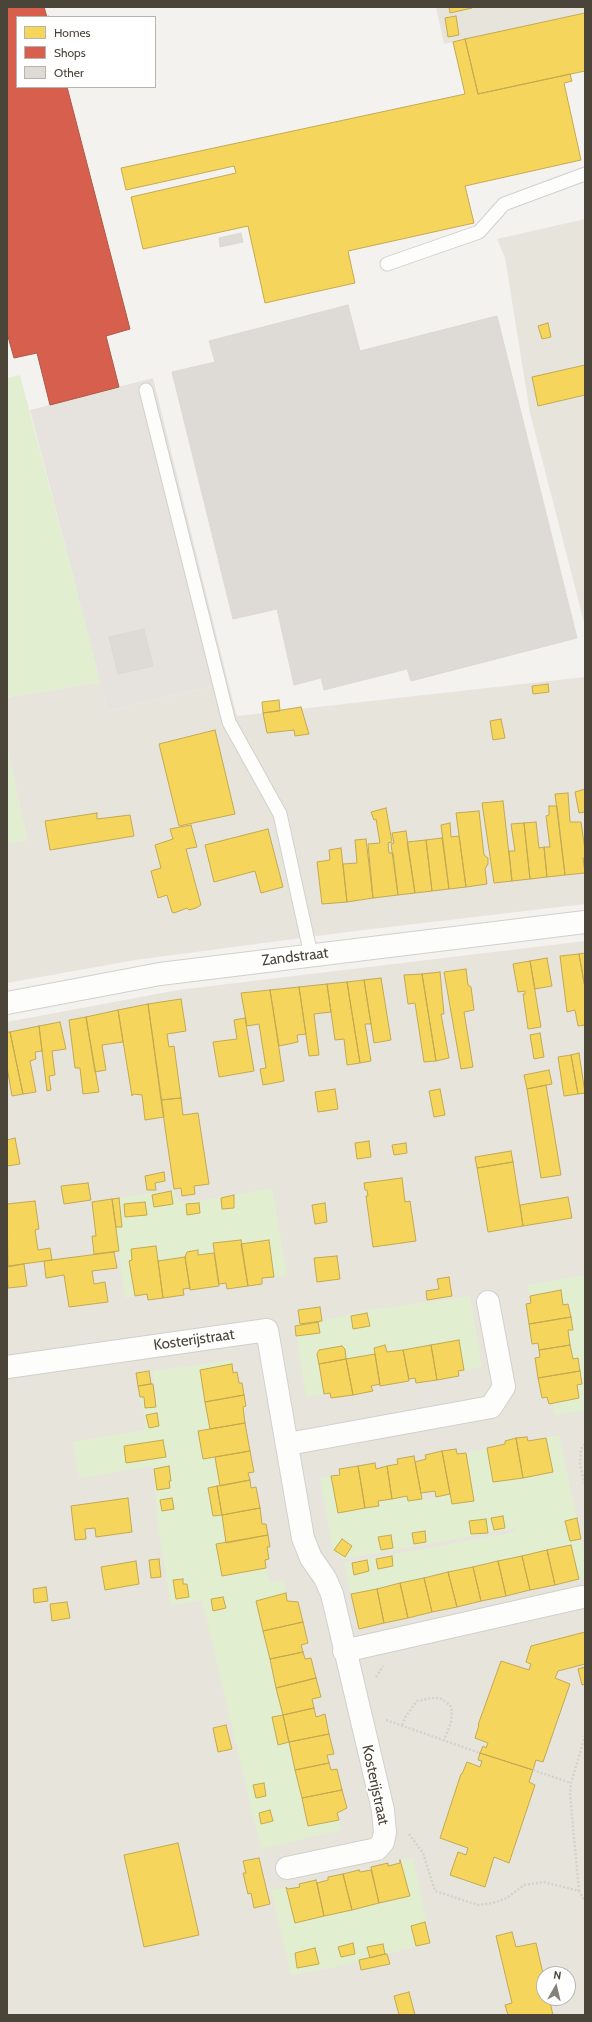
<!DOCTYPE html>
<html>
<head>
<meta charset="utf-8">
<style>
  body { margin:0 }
  #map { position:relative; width:592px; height:2022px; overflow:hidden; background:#f4f2ee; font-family:Cabin,sans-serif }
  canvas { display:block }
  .frame { position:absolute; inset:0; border:8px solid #4b4439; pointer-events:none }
  .legend { position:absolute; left:16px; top:16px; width:140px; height:72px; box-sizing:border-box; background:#fff; border:1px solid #b7b4b0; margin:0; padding:5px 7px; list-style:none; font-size:12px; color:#4b4439 }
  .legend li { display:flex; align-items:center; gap:8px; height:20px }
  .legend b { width:20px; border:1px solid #b7b4b0 }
  .north { position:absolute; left:536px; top:1966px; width:40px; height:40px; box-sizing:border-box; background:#fff; border:1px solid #b7b4b0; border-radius:50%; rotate:8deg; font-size:11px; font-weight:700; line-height:16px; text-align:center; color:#4b4439 }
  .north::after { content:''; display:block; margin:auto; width:14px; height:18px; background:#868178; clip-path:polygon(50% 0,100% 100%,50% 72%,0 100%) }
</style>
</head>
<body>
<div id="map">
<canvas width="592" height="2022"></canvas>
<div class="frame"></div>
<ul class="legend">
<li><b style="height:11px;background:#f6d55c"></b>Homes</li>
<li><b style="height:11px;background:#d6604d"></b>Shops</li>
<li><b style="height:11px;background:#dedbd6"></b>Other</li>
</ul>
<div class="north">N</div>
</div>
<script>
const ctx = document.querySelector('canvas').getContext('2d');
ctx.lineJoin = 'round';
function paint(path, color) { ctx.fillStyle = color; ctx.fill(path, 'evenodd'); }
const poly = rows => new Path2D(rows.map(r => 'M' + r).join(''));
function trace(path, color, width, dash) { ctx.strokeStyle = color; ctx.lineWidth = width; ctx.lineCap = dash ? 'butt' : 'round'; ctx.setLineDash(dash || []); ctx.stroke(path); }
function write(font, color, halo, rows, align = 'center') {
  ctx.font = font + ' Cabin,sans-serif'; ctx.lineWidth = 4; ctx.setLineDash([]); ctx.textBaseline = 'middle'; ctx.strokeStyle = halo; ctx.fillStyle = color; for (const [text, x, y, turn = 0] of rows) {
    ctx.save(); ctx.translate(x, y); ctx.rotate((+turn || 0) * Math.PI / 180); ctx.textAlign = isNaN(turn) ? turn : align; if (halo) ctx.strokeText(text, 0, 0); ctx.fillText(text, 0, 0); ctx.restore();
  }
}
const residential = poly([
  [436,7,585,7,585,13,444,44],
  [585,219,585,626,530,413,505,258,497,239],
  [585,677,585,904,355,931,135,960,7,983,7,843,27,840,7,748,7,697,101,682,108,711,228,682,237,716],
  [585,941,585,2015,7,2015,7,1022,178,990],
  [544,1974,568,1974,568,1998,544,1998]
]);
const green = poly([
  [20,375,101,682,7,697,7,378],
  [7,748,27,840,7,843],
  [272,1188,287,1275,274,1277,269,1240,241,1244,240,1240,213,1243,214,1253,198,1255,197,1251,187,1252,185,1257,158,1261,156,1246,131,1249,132,1260,130,1261,135,1296,125,1298,116,1227,122,1226,119,1198,174,1190,179,1202,206,1200],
  [585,1275,585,1410,555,1415,553,1403,579,1398,577,1385,582,1384,578,1358,573,1359,568,1330,573,1330,568,1304,563,1305,561,1290,530,1296,528,1285],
  [470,1296,482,1367,464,1370,459,1340,387,1352,385,1346,374,1348,375,1354,346,1359,345,1349,342,1346,319,1350,317,1354,324,1394,306,1397,295,1325,322,1321,369,1310],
  [231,1360,232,1364,200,1370,210,1429,198,1432,203,1458,215,1457,220,1486,208,1488,222,1515,226,1543,216,1545,222,1575,266,1568,270,1583,283,1580,286,1593,256,1601,283,1715,272,1718,278,1744,289,1742,308,1826,339,1820,341,1830,261,1849,202,1600,171,1605,158,1526,153,1466,79,1478,73,1442,145,1430,144,1413,140,1397,144,1397,145,1408,156,1407,153,1371],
  [559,1435,577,1518,565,1521,570,1541,581,1539,585,1556,585,1578,579,1579,571,1545,351,1594,344,1563,516,1532,516,1528,343,1559,333,1551,320,1478,331,1476,338,1513,378,1506,378,1501,407,1496,408,1501,422,1499,421,1493,422,1493,424,1500,435,1498,434,1491,435,1491,436,1497,450,1494,452,1504,474,1501,466,1453,487,1448,493,1482,537,1476,553,1472,546,1438],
  [413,1858,431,1943,335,1967,291,1975,271,1890,286,1887,295,1923,324,1916,410,1896,401,1860]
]);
const parking = poly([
  [153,378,228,682,108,711,30,410]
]);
const homes = poly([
  [449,7,472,7,472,8,450,13,449,7],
  [585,13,585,71,478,94,465,39,585,13],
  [456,16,459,35,448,37,445,18,456,16],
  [465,39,478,94,570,74,572,81,564,83,581,160,465,186,474,223,348,251,355,283,265,303,248,226,143,249,131,197,236,173,234,166,126,190,121,168,465,94,453,42,465,39],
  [548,323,551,337,542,339,538,326,548,323],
  [585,365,585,395,538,406,532,377,585,365],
  [548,684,549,692,533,694,532,686,548,684],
  [279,700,280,711,263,713,262,702,279,700],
  [301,707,309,734,295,736,294,730,267,733,263,713,301,707],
  [501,719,505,738,493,740,490,721,501,719],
  [215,730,235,814,179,826,159,744,215,730],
  [585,789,585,812,579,813,575,792,585,789],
  [568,793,570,822,581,822,585,850,585,858,583,858,585,873,565,875,555,794,568,793],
  [503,801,512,881,494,883,482,803,503,801],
  [549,806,557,806,565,875,547,877,544,847,550,847,546,816,549,815,549,806],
  [386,808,392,842,388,843,389,853,393,853,398,895,373,898,368,844,380,843,376,819,374,820,371,812,386,808],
  [479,811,484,855,488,858,488,864,485,869,487,884,466,887,456,813,479,811],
  [97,813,97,819,130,815,134,836,50,850,45,821,97,813],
  [536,822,539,848,544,847,547,877,530,879,524,823,536,822],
  [450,823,451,837,459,836,466,887,449,889,441,825,450,823],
  [524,823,530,879,512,881,509,851,515,851,511,824,524,823],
  [191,825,197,847,186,849,201,905,196,908,189,910,187,908,174,913,172,912,167,895,158,898,151,871,161,868,155,845,173,839,170,829,191,825],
  [268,829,283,887,261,893,255,871,214,882,205,845,268,829],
  [406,831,415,893,398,895,391,844,394,843,392,833,406,831],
  [442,838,449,889,432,891,426,840,442,838],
  [366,839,373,898,347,902,343,864,357,863,355,840,366,839],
  [426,840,432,891,415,893,407,842,426,840],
  [341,848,347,902,322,904,317,862,330,860,329,850,341,848],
  [585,953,585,988,579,954,585,953],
  [579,954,585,988,585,1025,578,1026,575,1010,567,1012,560,956,579,954],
  [547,958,552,986,535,989,530,961,547,958],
  [530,961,541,1027,528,1029,523,994,525,994,525,991,518,992,513,964,530,961],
  [466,969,468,985,471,987,474,1010,464,1012,473,1067,461,1069,444,972,466,969],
  [440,972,444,1014,441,1014,449,1058,436,1061,422,974,440,972],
  [422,974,436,1061,424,1062,415,1003,408,1004,404,975,422,974],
  [381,978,391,1040,374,1043,364,980,381,978],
  [364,980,371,1024,365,1024,371,1061,360,1063,347,982,364,980],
  [347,982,360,1063,347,1065,344,1039,335,1040,327,984,347,982],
  [327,984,331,1012,314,1014,319,1055,309,1056,299,987,327,984],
  [299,987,306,1034,297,1035,298,1042,279,1046,270,990,299,987],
  [270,990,284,1081,263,1085,260,1069,266,1068,259,1024,247,1026,241,993,270,990],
  [181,999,186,1031,167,1034,169,1047,174,1046,181,1098,161,1100,148,1004,181,999],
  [148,1004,164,1117,145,1120,142,1095,133,1094,132,1096,118,1010,148,1004],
  [118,1010,123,1042,102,1045,106,1070,95,1072,86,1017,118,1010],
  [86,1017,99,1092,83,1094,80,1068,75,1068,69,1020,86,1017],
  [245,1018,254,1071,219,1077,213,1042,237,1039,234,1020,245,1018],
  [60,1022,66,1049,52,1051,55,1075,49,1076,51,1090,47,1091,39,1026,60,1022],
  [39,1026,42,1051,35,1052,36,1059,30,1061,36,1092,23,1094,10,1032,39,1026],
  [7,1032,10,1032,23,1094,12,1096,7,1067,7,1032],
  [540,1033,544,1057,534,1059,530,1035,540,1033],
  [579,1053,585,1093,578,1094,571,1055,579,1053],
  [571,1055,578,1094,564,1096,558,1057,571,1055],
  [549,1070,552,1084,527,1089,524,1075,549,1070],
  [546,1085,561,1175,541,1178,527,1089,546,1085],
  [335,1089,338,1109,318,1112,315,1092,335,1089],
  [440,1089,445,1115,434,1117,429,1091,440,1089],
  [181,1098,183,1115,198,1113,209,1184,194,1186,195,1194,182,1196,181,1188,174,1189,161,1100,181,1098],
  [15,1138,20,1164,7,1166,7,1140,15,1138],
  [369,1141,371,1157,357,1159,355,1143,369,1141],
  [406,1143,407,1153,394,1155,392,1145,406,1143],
  [511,1151,513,1162,477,1168,475,1157,511,1151],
  [513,1162,523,1226,488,1232,477,1168,513,1162],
  [164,1172,165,1181,155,1183,156,1190,147,1190,145,1176,164,1172],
  [402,1178,405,1202,410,1201,416,1241,373,1247,366,1196,368,1196,367,1190,365,1190,364,1183,402,1178],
  [88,1183,91,1200,64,1204,61,1186,88,1183],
  [171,1191,173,1204,154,1207,152,1195,171,1191],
  [234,1195,234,1208,222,1209,221,1198,234,1195],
  [568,1197,572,1218,523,1226,520,1205,568,1197],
  [119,1198,122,1227,116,1227,112,1199,119,1198],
  [112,1199,119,1251,94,1254,92,1236,96,1236,92,1202,112,1199],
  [35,1201,39,1229,35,1230,38,1250,50,1248,52,1260,8,1266,7,1204,35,1201],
  [145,1202,147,1215,125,1217,124,1204,145,1202],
  [199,1203,200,1213,187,1215,186,1204,199,1203],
  [325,1203,327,1222,315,1224,312,1205,325,1203],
  [241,1240,248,1286,227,1289,226,1283,219,1284,213,1243,241,1240],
  [269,1240,274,1277,262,1278,262,1284,248,1286,241,1244,269,1240],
  [156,1246,163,1298,148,1300,147,1294,135,1296,129,1261,132,1260,131,1249,156,1246],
  [198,1250,198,1255,214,1253,219,1286,190,1290,185,1257,187,1252,198,1250],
  [114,1252,117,1268,92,1271,94,1284,105,1282,108,1302,69,1307,64,1275,46,1278,44,1261,114,1252],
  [337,1256,340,1279,317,1282,314,1258,337,1256],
  [185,1257,190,1288,183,1289,184,1295,163,1298,158,1261,185,1257],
  [24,1264,27,1286,8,1288,7,1267,24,1264],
  [449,1277,452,1296,427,1300,426,1291,439,1289,437,1279,449,1277],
  [561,1290,563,1305,568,1304,571,1317,529,1324,526,1304,531,1303,530,1296,561,1290],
  [320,1307,322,1321,300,1324,298,1310,320,1307],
  [367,1313,370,1326,353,1329,351,1316,367,1313],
  [571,1317,573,1330,568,1330,570,1345,539,1350,538,1343,532,1344,529,1324,571,1317],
  [318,1322,320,1333,296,1336,295,1326,318,1322],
  [459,1340,464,1370,458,1371,459,1376,437,1380,431,1345,459,1340],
  [385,1345,387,1352,403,1350,409,1381,380,1386,374,1348,385,1345],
  [431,1345,437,1380,416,1383,415,1378,409,1379,403,1350,431,1345],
  [570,1345,573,1359,578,1358,580,1371,538,1378,535,1358,540,1357,539,1350,570,1345],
  [342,1346,345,1349,346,1359,319,1364,317,1354,319,1350,342,1346],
  [375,1354,380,1384,371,1386,373,1391,353,1395,346,1359,375,1354],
  [346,1359,353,1395,331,1398,330,1393,324,1394,319,1364,346,1359],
  [232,1364,233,1373,237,1372,239,1383,242,1383,244,1395,205,1402,200,1370,232,1364],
  [149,1371,151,1384,138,1386,136,1373,149,1371],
  [580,1371,582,1384,577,1385,579,1398,549,1404,547,1397,542,1398,538,1378,580,1371],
  [151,1384,153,1384,156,1407,145,1408,144,1397,140,1397,138,1386,151,1384],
  [244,1395,246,1406,243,1407,245,1423,210,1429,205,1402,244,1395],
  [157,1413,159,1426,149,1428,146,1415,157,1413],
  [245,1423,250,1451,203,1459,198,1431,245,1423],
  [527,1437,528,1441,546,1438,553,1472,523,1478,516,1438,527,1437],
  [516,1438,523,1478,493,1482,487,1448,505,1444,505,1441,516,1438],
  [163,1440,166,1457,126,1463,124,1446,163,1440],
  [456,1449,457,1454,466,1453,474,1501,452,1504,442,1451,456,1449],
  [250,1451,254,1472,248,1473,250,1480,220,1486,215,1457,250,1451],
  [442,1451,450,1494,436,1497,435,1491,421,1493,415,1462,426,1459,425,1455,442,1451],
  [414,1456,422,1499,408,1501,407,1496,392,1499,387,1466,398,1464,397,1459,414,1456],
  [375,1463,376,1469,387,1466,392,1499,378,1501,379,1506,365,1508,358,1466,375,1463],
  [169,1466,171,1481,169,1481,170,1488,157,1490,154,1469,169,1466],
  [358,1466,365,1508,338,1513,331,1476,340,1475,339,1469,358,1466],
  [250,1480,251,1488,256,1487,260,1508,222,1515,217,1486,250,1480],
  [217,1486,222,1515,213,1516,208,1488,217,1486],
  [128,1498,132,1532,96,1537,95,1528,85,1529,86,1539,75,1540,71,1506,128,1498],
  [172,1498,174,1509,162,1511,160,1500,172,1498],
  [260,1508,262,1524,266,1524,268,1535,226,1543,222,1515,260,1508],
  [503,1516,505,1528,494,1530,491,1518,503,1516],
  [577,1518,581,1539,570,1541,565,1521,577,1518],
  [486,1519,488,1533,471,1534,469,1521,486,1519],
  [425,1531,426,1542,414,1544,412,1533,425,1531],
  [268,1535,270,1547,267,1547,269,1559,265,1560,266,1568,222,1576,216,1544,268,1535],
  [391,1535,393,1548,381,1550,378,1537,391,1535],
  [342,1539,352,1546,345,1557,334,1550,342,1539],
  [571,1545,579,1579,555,1585,547,1550,571,1545],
  [547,1550,555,1585,530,1590,522,1556,547,1550],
  [392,1556,393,1566,378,1569,376,1559,392,1556],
  [522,1556,530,1590,506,1596,498,1561,522,1556],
  [159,1559,161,1577,151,1578,149,1560,159,1559],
  [367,1560,369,1571,354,1575,352,1563,367,1560],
  [136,1561,139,1584,105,1590,101,1567,136,1561],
  [498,1561,506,1596,481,1601,473,1567,498,1561],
  [473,1567,481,1601,457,1607,448,1572,473,1567],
  [448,1572,457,1607,432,1612,424,1578,448,1572],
  [424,1578,432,1612,408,1618,400,1583,424,1578],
  [183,1579,183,1584,187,1584,189,1597,176,1599,173,1580,183,1579],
  [400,1583,408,1618,384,1623,377,1589,400,1583],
  [46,1587,48,1601,34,1603,33,1589,46,1587],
  [377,1589,384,1623,359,1629,351,1594,377,1589],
  [286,1593,287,1601,298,1602,303,1622,263,1631,256,1601,286,1593],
  [223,1597,226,1608,213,1611,211,1599,223,1597],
  [67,1602,70,1618,52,1621,50,1604,67,1602],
  [303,1622,308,1643,301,1645,303,1652,270,1659,263,1631,303,1622],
  [585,1632,585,1664,558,1671,555,1678,570,1684,543,1762,536,1760,533,1770,480,1753,483,1746,486,1748,488,1743,475,1738,479,1725,478,1725,501,1661,529,1670,531,1664,526,1662,531,1646,585,1632],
  [303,1652,305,1659,311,1658,316,1678,276,1688,270,1659,303,1652],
  [585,1667,585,1684,582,1685,578,1669,585,1667],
  [316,1678,321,1697,312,1699,314,1708,283,1715,276,1688,316,1678],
  [314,1708,316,1717,325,1714,329,1734,289,1742,283,1715,314,1708],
  [283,1715,289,1742,278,1745,272,1717,283,1715],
  [226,1725,232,1749,218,1752,213,1728,226,1725],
  [329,1734,334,1754,327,1755,329,1763,295,1770,289,1742,329,1734],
  [480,1753,533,1770,529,1782,535,1785,509,1863,494,1857,485,1887,450,1875,458,1852,466,1855,468,1848,440,1838,461,1774,462,1774,467,1762,480,1767,482,1761,478,1760,480,1753],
  [329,1763,331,1770,337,1769,342,1790,302,1798,295,1770,329,1763],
  [264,1783,266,1796,256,1798,253,1785,264,1783],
  [342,1790,347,1808,337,1813,339,1820,308,1826,302,1798,342,1790],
  [270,1810,273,1821,261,1824,259,1813,270,1810],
  [178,1843,199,1935,144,1947,124,1855,178,1843],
  [259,1858,270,1904,254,1908,251,1893,248,1894,243,1873,246,1873,243,1861,259,1858],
  [400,1860,410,1896,379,1903,371,1867,388,1863,388,1866,400,1863,400,1860],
  [359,1870,360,1872,371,1870,379,1903,352,1910,343,1874,359,1870],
  [343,1874,352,1910,324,1916,317,1883,328,1880,328,1877,343,1874],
  [316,1880,324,1916,295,1923,286,1887,288,1889,300,1887,299,1884,316,1880],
  [425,1922,430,1943,416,1946,411,1926,425,1922],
  [512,1932,516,1947,536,1943,544,1978,544,1998,549,1998,553,2015,508,2015,505,2005,512,2003,496,1936,512,1932],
  [353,1943,355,1954,341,1957,338,1947,353,1943],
  [383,1944,385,1954,370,1958,367,1947,383,1944],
  [315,1948,319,1964,297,1968,295,1953,315,1948],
  [385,1954,387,1954,390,1964,361,1970,359,1960,385,1954],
  [409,1992,415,2015,399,2015,394,1996,409,1992]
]);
const shops = poly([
  [7,7,44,7,47,17,49,16,49,17,17,17,17,87,67,87,130,329,106,336,119,387,50,405,37,353,14,358,7,333,7,7]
]);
const building = poly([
  [241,233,243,242,220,247,219,238,241,233],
  [348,305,360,351,497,316,577,638,411,681,407,669,324,690,321,678,294,685,277,609,233,619,172,372,215,362,209,341,348,305],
  [144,629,153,666,118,674,109,637,144,629]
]);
const path = poly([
  [585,1444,581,1449,580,1464,585,1485],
  [376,1677,383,1666],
  [386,1720,480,1753],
  [402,1725,406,1716,417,1701,431,1698,440,1698,450,1705,452,1711,451,1723,444,1740],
  [533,1770,571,1783],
  [409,1834,423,1853,435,1891,478,1905,493,1903,507,1898,524,1885,544,1882,579,1891,585,1901],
  [579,1891,570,1794,571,1783,585,1736]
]);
const service = poly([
  [387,264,479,232,504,204,585,174],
  [146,390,229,722,280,814,311,955]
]);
const minor = poly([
  [7,1003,160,974,585,922],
  [7,1367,267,1330,303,1538,311,1558,325,1578,332,1594,383,1810,385,1832,383,1842,377,1849,287,1868],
  [288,1444,491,1407,504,1387,488,1302],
  [344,1651,582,1597]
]);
const streetNames = [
  ["Zandstraat",295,957,-7],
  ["Kosterijstraat",194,1340,-8],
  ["Kosterijstraat",375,1785,78]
];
paint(residential, '#e7e4dc');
paint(green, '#e1eecf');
paint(parking, '#e6e3df');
paint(homes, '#f6d55c');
trace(homes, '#c3aa52', 1);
paint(shops, '#d6604d');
trace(shops, '#ac5847', 1);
paint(building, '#dedbd6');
trace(building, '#dcd9d4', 1);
trace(service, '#d2d0cb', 15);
trace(minor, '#d2d0cb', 24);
trace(path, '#d3d2cc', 2.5, [2, 2]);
trace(service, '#fdfdfc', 13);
trace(minor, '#fdfdfc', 22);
write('15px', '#4b4439', '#fff', streetNames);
</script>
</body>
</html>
